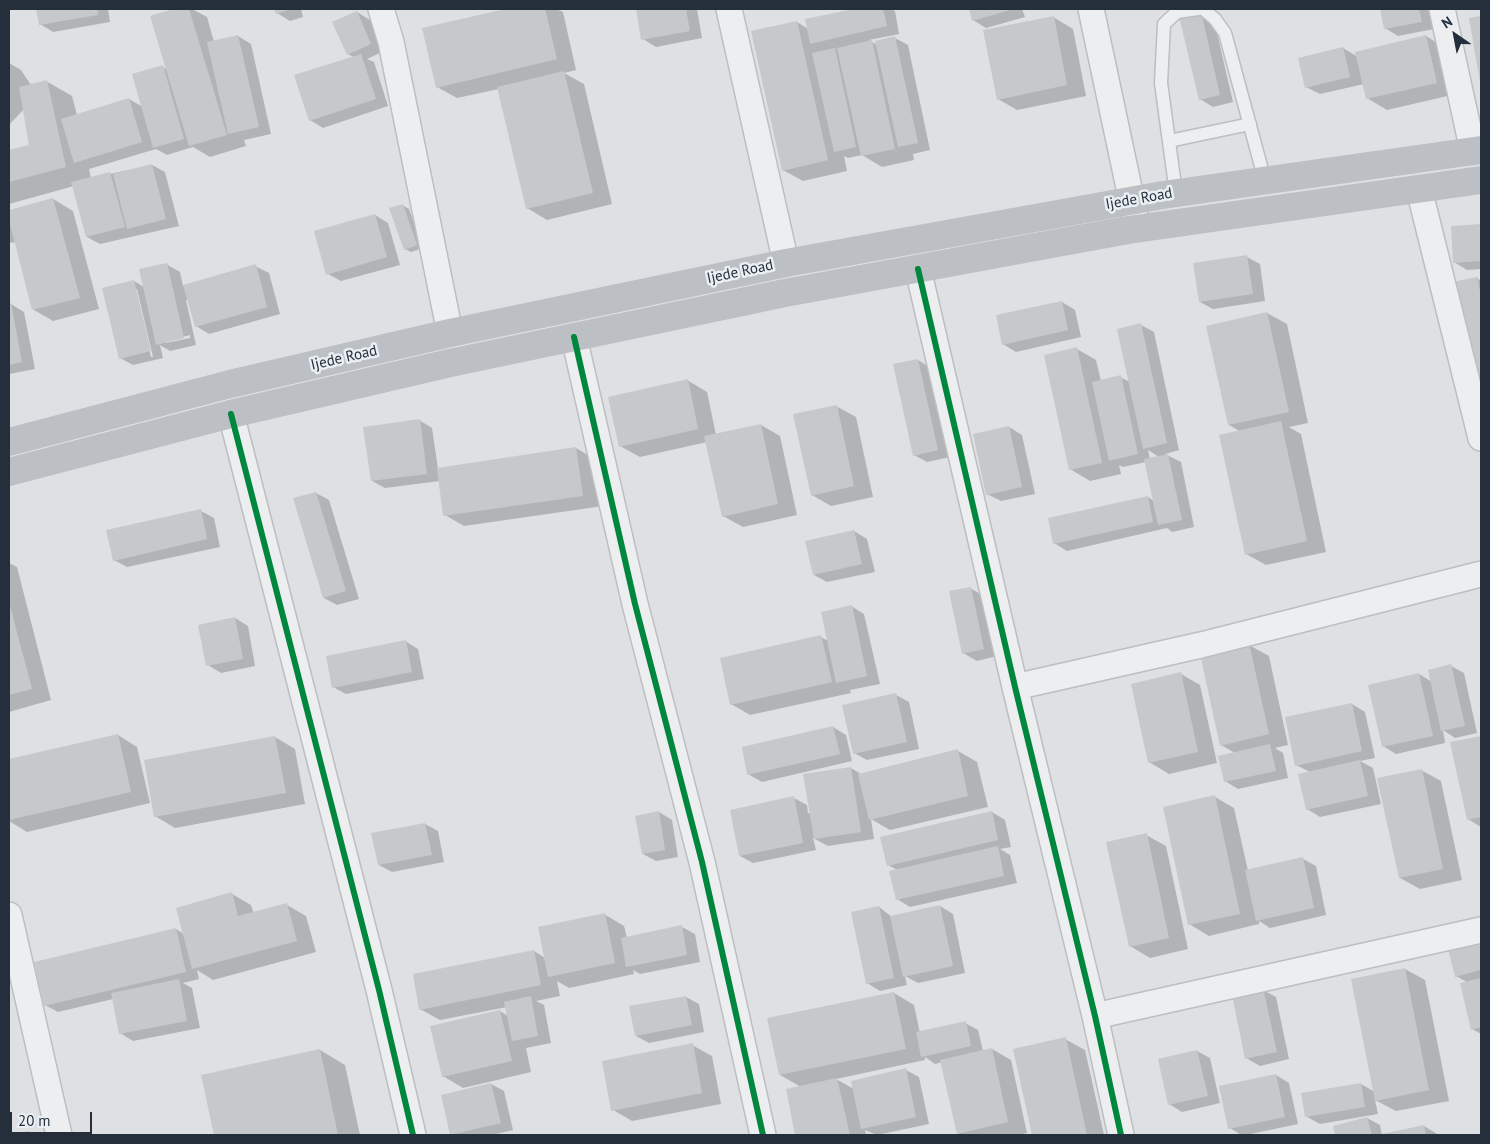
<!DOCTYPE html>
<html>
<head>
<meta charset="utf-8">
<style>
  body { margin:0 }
  #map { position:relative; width:1490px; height:1144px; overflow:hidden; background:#dee0e3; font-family:"PT Sans",sans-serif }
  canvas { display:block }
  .frame { position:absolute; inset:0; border:10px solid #252f3c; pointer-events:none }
  .north { position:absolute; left:1430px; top:10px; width:50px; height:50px; -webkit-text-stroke:4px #eaeff4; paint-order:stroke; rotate:327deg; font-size:14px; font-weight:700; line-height:20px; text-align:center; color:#252f3c }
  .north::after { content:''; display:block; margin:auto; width:18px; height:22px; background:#252f3c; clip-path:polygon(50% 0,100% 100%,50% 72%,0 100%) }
  .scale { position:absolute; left:10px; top:1112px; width:82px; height:22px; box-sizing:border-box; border:2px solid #252f3c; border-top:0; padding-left:6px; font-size:15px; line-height:18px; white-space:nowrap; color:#252f3c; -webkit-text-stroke:4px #eaeff4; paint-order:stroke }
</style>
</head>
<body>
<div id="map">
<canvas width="1490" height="1144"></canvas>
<div class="frame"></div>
<div class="north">N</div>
<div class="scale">20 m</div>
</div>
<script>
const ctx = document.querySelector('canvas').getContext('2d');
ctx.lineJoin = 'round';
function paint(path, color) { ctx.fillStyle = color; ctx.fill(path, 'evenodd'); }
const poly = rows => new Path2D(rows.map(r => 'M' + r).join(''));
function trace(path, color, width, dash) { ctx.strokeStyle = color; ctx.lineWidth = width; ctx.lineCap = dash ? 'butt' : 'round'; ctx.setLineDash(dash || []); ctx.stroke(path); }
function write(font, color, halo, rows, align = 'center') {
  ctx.font = font + ' "PT Sans",sans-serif'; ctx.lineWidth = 5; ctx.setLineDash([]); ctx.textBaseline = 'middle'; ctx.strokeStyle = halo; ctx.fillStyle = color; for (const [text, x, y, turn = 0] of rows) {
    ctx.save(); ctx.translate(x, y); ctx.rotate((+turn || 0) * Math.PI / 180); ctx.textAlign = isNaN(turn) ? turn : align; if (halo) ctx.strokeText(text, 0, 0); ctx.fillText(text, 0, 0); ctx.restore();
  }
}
const shadow = poly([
  [38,9,108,9,110,22,53,32,40,24],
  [177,9,192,9,207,17,214,42,238,36,251,44,271,134,244,140,246,146,210,157,193,147,167,155,156,149,89,169,91,178,152,165,165,172,179,226,100,244,87,237,74,186,9,204,9,151,31,146,24,109,9,125,9,63,21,70,31,85,46,81,72,96,77,115,129,99,143,107,163,67,168,70,152,16],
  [275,9,301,9,303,17,290,21,277,13],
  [511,9,556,9,563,12,576,70,564,73,584,84,612,204,547,220,527,208,499,89,457,98,437,87,424,29],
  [637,9,697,9,702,38,656,47,643,39],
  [860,9,890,9,895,11,899,34,869,40,877,45,895,38,908,45,930,150,913,154,914,160,882,167,862,155,848,158,844,156,847,171,803,181,783,170,797,22,808,29,806,20],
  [970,9,1022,9,1025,17,986,28,973,20],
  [1382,9,1430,9,1434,29,1398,36,1385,28],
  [357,12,370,20,384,51,367,59,374,62,388,106,323,128,310,120,353,57,348,54],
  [1201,13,1214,20,1233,102,1213,107,1200,99],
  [1053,17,1073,29,1086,96,1017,110,998,99],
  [1481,17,1481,80,1470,19],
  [1426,36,1445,48,1456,94,1387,110,1367,98,1364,84,1320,94,1306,87,1343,48,1358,57],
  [53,199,73,211,99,309,53,321,34,310,16,242,9,243,9,211],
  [402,205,409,209,423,248,411,252,405,249],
  [375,215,388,223,400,265,341,281,328,274],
  [1481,226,1481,269,1467,270,1454,262,1453,227],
  [1247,257,1260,264,1265,301,1213,309,1200,302],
  [166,264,180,272,183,286,255,266,269,273,280,314,209,334,196,326,188,299,186,300,196,345,170,351,160,345,163,358,133,365,120,358,134,281,144,287],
  [135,289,137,289,153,357,151,357],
  [190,335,190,338,166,343,166,341],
  [1477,278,1481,281,1481,402],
  [1062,302,1075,310,1081,337,1016,352,1003,344,997,316],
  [11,304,24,312,35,369,9,374,9,305],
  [1267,313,1287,324,1308,423,1289,427,1301,434,1326,552,1266,565,1246,554,1241,432,1229,425],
  [1141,325,1154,332,1179,450,1165,454,1181,462,1194,527,1172,532,1167,528,1067,551,1054,543,1148,497,1154,501,1146,462,1123,467,1119,465,1121,474,1090,481,1070,469,1077,349,1096,360,1101,381,1120,377,1130,382],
  [1148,450,1159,457,1150,459],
  [918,360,931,368,950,457,927,462,914,455],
  [687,380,707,392,716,435,761,425,780,436,797,515,743,527,723,516,707,442,640,457,620,446],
  [836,406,856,417,873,497,831,506,812,495],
  [419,420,432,428,438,469,576,448,596,460,603,506,464,526,445,515,440,481,385,488,372,481],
  [1009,427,1022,435,1035,494,1001,501,987,494],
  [316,493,329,500,359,599,337,605,324,598],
  [201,511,214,518,220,547,127,567,114,560],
  [854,531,867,539,875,572,827,582,814,575],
  [9,563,17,567,51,700,9,712],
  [970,588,984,596,997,656,977,661,963,653],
  [851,606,864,614,880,684,850,690,851,693,750,715,731,704,821,637,828,641],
  [235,618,248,626,255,666,221,673,208,665],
  [405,641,418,649,424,679,346,694,333,687],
  [1249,645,1269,656,1288,745,1275,748,1283,753,1288,778,1238,789,1225,781,1235,753,1221,745],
  [1451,666,1464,673,1477,733,1455,738,1443,730,1445,743,1396,754,1383,746,1419,674,1432,682],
  [1181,674,1200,685,1217,763,1169,774,1149,762],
  [896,695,909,702,919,749,867,760,854,753],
  [1352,704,1365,712,1375,758,1360,761,1373,768,1381,804,1320,817,1307,809,1310,772,1296,765],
  [833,727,846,735,852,761,762,782,748,774],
  [118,735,137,747,150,803,27,832,9,821,9,761],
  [275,737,295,749,305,804,175,828,155,816],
  [1481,737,1481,827,1468,819,1452,743],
  [958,751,977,762,988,807,890,830,871,819,874,839,828,846,813,838,816,850,753,863,740,856,794,798,807,805,808,813,811,813,851,768,861,774],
  [1421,770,1441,781,1462,880,1420,889,1400,878],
  [1215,797,1234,808,1248,871,1303,859,1316,866,1326,915,1270,928,1259,921,1259,924,1209,936,1189,924],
  [659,812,672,820,678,857,656,861,643,854],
  [992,812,1005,820,1011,847,1000,849,1010,855,1017,883,910,907,897,899,897,870,888,865],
  [425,824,438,831,444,862,392,872,379,865],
  [1146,835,1166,846,1188,949,1150,958,1130,946],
  [232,894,251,905,254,914,287,905,306,916,316,952,213,980,197,970,199,979,183,983,192,988,200,1028,133,1041,120,1033,113,999,58,1012,45,1005,176,929,184,934],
  [940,906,953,914,965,973,918,983,905,976,907,985,880,991,867,983,879,907,892,917],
  [604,914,624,926,627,938,682,927,695,934,700,962,640,974,633,970,634,974,569,988,557,981,560,996,536,1001,544,1005,551,1043,526,1048,531,1072,463,1088,443,1076,500,1011,508,1016,507,1007,440,1020,420,1009,534,951,545,958],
  [1481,940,1481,1034,1472,1029,1467,982,1456,976],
  [1405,969,1425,980,1449,1101,1396,1111,1375,1100,1378,1114,1320,1124,1307,1117,1361,1084,1375,1092],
  [1263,990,1276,997,1289,1059,1260,1066,1246,1058],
  [894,993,914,1005,920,1033,965,1023,978,1030,983,1051,992,1049,1011,1060,1027,1133,1019,1135,961,1135,958,1133,942,1062,935,1064,925,1057,925,1060,836,1079,854,1089,906,1070,919,1077,929,1124,877,1135,865,1130,866,1135,797,1135,787,1090,801,1087,780,1075],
  [686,997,699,1004,704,1032,649,1043,636,1036],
  [1065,1039,1085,1050,1104,1135,1033,1135,1015,1050],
  [692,1045,712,1056,721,1104,632,1121,613,1110],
  [320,1050,345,1065,360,1135,215,1135,203,1076],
  [1197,1051,1210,1058,1220,1103,1182,1112,1169,1104],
  [1276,1075,1289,1083,1298,1124,1246,1135,1241,1135,1230,1128],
  [491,1084,504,1091,513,1130,492,1135,452,1135],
  [1367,1118,1380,1125,1382,1135,1337,1135,1335,1126],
  [1424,1126,1439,1135,1384,1135]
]);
const building = poly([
  [36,9,97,9,98,15,39,25],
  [173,9,189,9,227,135,189,146,150,16],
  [274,9,292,9,276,14],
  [505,9,545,9,557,59,436,88,422,28],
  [636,9,686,9,690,31,641,40],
  [854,9,883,9,887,26,810,44,805,19],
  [969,9,1014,9,972,21],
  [1380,9,1419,9,1422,22,1384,29],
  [357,11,371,44,347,55,332,22],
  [1201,11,1220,95,1199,100,1179,16],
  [1054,16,1067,85,997,100,983,30],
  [1481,16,1481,82,1480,82,1469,18],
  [797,21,828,160,782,171,751,31],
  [238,35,259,127,228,134,207,42],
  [1426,35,1437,83,1366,99,1355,52],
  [895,36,918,143,898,147,875,41],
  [872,40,895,149,861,156,837,48],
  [1343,47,1350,77,1305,88,1298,58],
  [835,48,856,147,834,152,812,53],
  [361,54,376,99,309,121,294,75],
  [163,65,184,139,153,148,132,74],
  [564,71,593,193,526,209,497,87],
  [47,80,66,167,9,182,9,150,29,145,19,87],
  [129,98,142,142,74,163,61,119],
  [152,164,166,219,127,229,113,174],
  [110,172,125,227,86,237,71,182],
  [53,198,80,298,32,310,9,220,9,210],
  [403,204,417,245,404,250,389,208],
  [375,214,387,257,326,275,314,231],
  [1481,224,1481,261,1453,263,1451,226],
  [1247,255,1253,294,1199,302,1193,263],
  [167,263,184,338,156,345,139,269],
  [256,264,267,307,195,327,183,285],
  [1477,277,1481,296,1481,404,1452,282],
  [134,280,151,351,119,359,102,288],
  [1062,301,1068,330,1002,345,996,315],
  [9,303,11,303,22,362,9,365],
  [1267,312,1289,412,1228,425,1206,326],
  [1141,323,1167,443,1143,449,1117,329],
  [1077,347,1102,463,1069,470,1044,355],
  [918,359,938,450,913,456,893,364],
  [1121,375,1138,454,1109,461,1092,382],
  [688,379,698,429,619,447,608,397],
  [837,405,854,486,811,496,793,414],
  [420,419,427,474,371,481,363,427],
  [1281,421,1307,541,1245,555,1219,435],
  [761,424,778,504,722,517,704,436],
  [1009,426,1022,487,986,495,973,434],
  [576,447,583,496,443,516,437,468],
  [1168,454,1182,520,1158,525,1144,459],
  [316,492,346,591,323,598,293,498],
  [1148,496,1153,522,1053,544,1048,518],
  [201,509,207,539,113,561,106,530],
  [854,530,862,564,813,575,805,541],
  [971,587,984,649,962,654,949,591],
  [9,602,32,689,9,695],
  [852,605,867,676,836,683,821,612],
  [235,617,243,659,206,666,198,625],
  [821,635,832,682,730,705,720,658],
  [406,640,412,672,332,688,326,656],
  [1249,643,1269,734,1220,746,1200,654],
  [1451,664,1465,726,1441,731,1428,670],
  [1181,672,1198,752,1148,763,1131,684],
  [1419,673,1433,736,1382,747,1368,685],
  [896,693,907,742,853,754,842,705],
  [1352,703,1362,751,1295,766,1285,717],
  [833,726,840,754,747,775,742,747],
  [118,734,131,792,9,820,9,759],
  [275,736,286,793,154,817,144,760],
  [1481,736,1481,817,1467,820,1450,742],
  [1270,744,1276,771,1224,782,1218,756],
  [958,749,968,796,869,820,858,774],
  [1360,760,1368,796,1306,810,1298,774],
  [851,767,861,832,814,839,803,774],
  [1422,769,1443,869,1399,878,1377,778],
  [1215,795,1240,914,1188,925,1163,807],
  [794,796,803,843,739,856,730,810],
  [659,811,665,850,642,854,635,816],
  [992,811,998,840,887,866,880,837],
  [425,823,432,855,378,865,371,833],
  [1147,833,1169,938,1129,947,1106,842],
  [998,846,1004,876,896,900,889,871],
  [1303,857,1314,908,1256,921,1245,870],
  [232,892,238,916,287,903,297,941,192,969,176,908],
  [940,905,953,966,903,977,890,916],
  [879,906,894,978,866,984,851,912],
  [605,913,615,963,548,977,538,927],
  [682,925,687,955,626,967,621,938],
  [176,928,186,972,44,1006,34,962],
  [1481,941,1481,970,1455,977,1447,945],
  [534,950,541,985,419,1010,413,974],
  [1405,968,1429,1090,1375,1101,1351,979],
  [1481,978,1481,1027,1471,1030,1460,983],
  [179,979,187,1021,119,1034,111,993],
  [1263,988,1277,1052,1245,1059,1232,995],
  [894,992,906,1049,779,1075,767,1018],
  [531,996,538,1036,512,1041,504,1002],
  [686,996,692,1025,635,1036,629,1006],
  [500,1010,512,1061,442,1077,430,1026],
  [966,1021,971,1046,921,1057,916,1032],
  [1066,1037,1087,1135,1032,1135,1013,1049],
  [693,1043,702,1093,611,1111,602,1061],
  [992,1048,1008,1122,957,1134,940,1060],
  [320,1049,338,1135,214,1135,201,1075],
  [1197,1050,1208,1096,1168,1105,1158,1059],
  [906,1068,916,1117,861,1129,851,1081],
  [1276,1074,1285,1117,1228,1129,1219,1086],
  [837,1078,850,1135,795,1135,786,1089],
  [491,1083,501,1123,450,1135,441,1095],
  [1361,1083,1365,1107,1305,1117,1301,1093],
  [1367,1117,1372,1135,1335,1135,1333,1126],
  [1424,1125,1426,1135,1382,1135,1382,1134],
  [29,1131,30,1135,12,1135,12,1134]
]);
const service = poly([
  [1203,9,1215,19,1225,33,1265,181],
  [1169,141,1250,124],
  [1176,193,1161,83,1164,24,1177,12,1198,9]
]);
const minor = poly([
  [381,9,391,42,450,333],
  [729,9,786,263],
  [1091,9,1136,221],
  [1442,9,1473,151],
  [1419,189,1481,438],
  [918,269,1015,687,1095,1016,1121,1135],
  [574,337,635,604,702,862,763,1135],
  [231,414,379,990,413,1135],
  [1015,687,1201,645,1481,574],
  [9,915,59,1135],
  [1095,1016,1481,930]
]);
const secondary = poly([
  [9,442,230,384,450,333,786,263,1163,195,1481,150],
  [9,472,231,414,450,363,785,293,1128,230,1481,180]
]);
const cycleway = poly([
  [918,269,1015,687,1095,1016,1121,1135],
  [574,337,635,604,702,862,763,1135],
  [231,414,379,990,413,1135]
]);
const streetNames = [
  ["Ijede Road",1139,199,-10],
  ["Ijede Road",740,272,-12],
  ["Ijede Road",344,358,-13]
];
paint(shadow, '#0003');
paint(building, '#c6c8cb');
trace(service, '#bcbec1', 15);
trace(minor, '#bcbec1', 28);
trace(service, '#edeef0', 12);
trace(minor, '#edeef0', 25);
trace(secondary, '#bcbfc3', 28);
trace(cycleway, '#00873e', 6);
write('15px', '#252f3c', '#eaeff4', streetNames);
</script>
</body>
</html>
